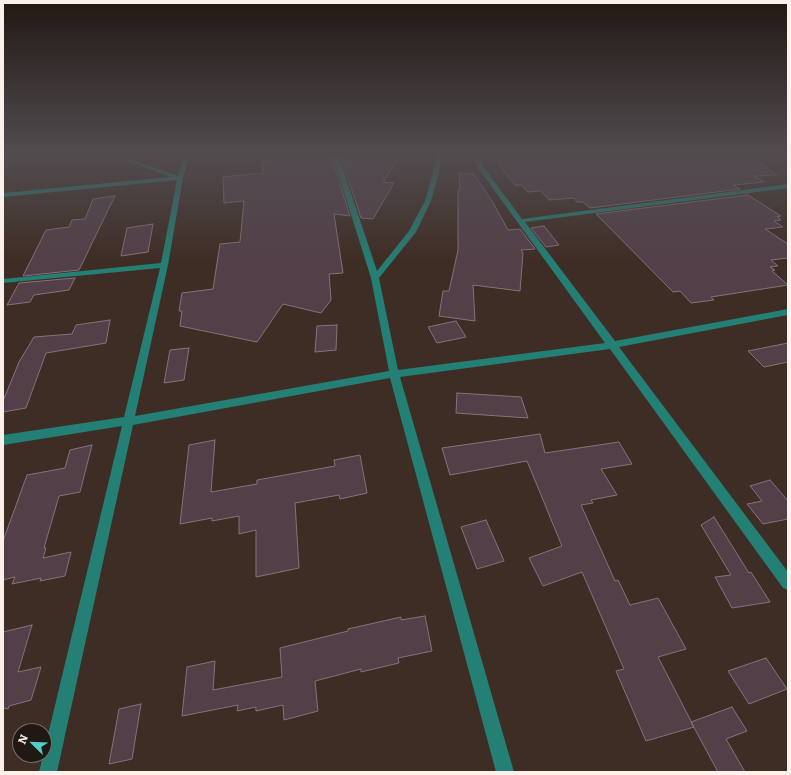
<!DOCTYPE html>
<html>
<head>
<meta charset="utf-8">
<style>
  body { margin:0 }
  #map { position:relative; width:791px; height:775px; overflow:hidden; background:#3e2d24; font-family:Literata,serif }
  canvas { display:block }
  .frame { position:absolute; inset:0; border:4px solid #fcf0ea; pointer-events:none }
  .north { position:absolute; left:12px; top:723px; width:40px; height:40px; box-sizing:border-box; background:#1f1813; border:1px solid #776e69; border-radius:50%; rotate:293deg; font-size:11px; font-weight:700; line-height:16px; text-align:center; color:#fcf0ea }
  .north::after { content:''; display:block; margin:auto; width:14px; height:18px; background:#53cdc9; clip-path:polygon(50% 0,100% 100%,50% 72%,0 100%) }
</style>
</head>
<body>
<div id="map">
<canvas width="791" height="775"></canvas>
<div class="frame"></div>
<div class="north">N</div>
</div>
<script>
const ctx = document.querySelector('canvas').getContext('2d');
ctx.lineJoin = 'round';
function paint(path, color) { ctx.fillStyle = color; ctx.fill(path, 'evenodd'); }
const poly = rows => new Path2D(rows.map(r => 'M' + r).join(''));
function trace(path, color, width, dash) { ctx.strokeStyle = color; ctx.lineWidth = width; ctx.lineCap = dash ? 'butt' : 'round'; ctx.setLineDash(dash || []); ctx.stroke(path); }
const building = poly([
  [340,154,402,154,383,182,394,183,373,219,361,218,340,154],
  [490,154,747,154,777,175,754,176,764,182,734,185,740,189,590,208,583,202,577,202,574,198,549,200,541,191,528,192,522,185,515,185,490,154],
  [331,155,350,216,334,214,343,273,329,274,331,300,321,313,283,304,257,342,180,326,182,311,179,311,182,293,213,289,220,244,240,242,244,201,224,203,223,177,263,173,262,161,331,155],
  [459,173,474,174,492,201,508,230,520,229,535,249,521,250,523,253,520,291,473,285,475,321,439,316,443,291,449,291,458,250,458,190,460,190,459,173],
  [748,195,781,216,777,217,781,220,774,221,783,227,765,229,788,244,788,258,771,260,778,266,770,267,775,270,772,271,788,285,711,297,714,300,691,303,680,291,673,292,596,214,748,195],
  [115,196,79,270,23,276,46,230,69,227,72,220,85,219,93,199,115,196],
  [153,224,148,252,121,256,127,228,153,224],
  [544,226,559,245,546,247,531,228,544,226],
  [75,278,69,290,34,295,30,302,7,305,19,283,75,278],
  [110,320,106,343,46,353,26,408,3,412,3,401,19,362,34,337,72,334,76,325,110,320],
  [456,321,466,337,437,343,428,327,456,321],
  [337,325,336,350,315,352,317,326,337,325],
  [788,343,788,362,764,367,748,351,788,343],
  [189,348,184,380,164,383,170,350,189,348],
  [457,393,521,397,528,418,456,413,457,393],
  [540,434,545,453,619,442,632,464,601,469,617,495,591,500,593,503,581,505,615,581,618,580,630,605,658,598,686,649,658,657,694,727,646,741,616,671,624,669,582,572,543,586,529,558,562,546,527,461,450,475,442,448,540,434],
  [215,440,211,492,257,484,257,480,335,466,334,460,360,455,367,493,340,499,339,495,295,503,299,568,256,577,256,530,239,534,239,516,212,521,212,518,180,524,189,445,215,440],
  [92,445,80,492,59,496,44,548,46,548,43,558,71,552,65,576,40,581,41,578,12,584,15,577,3,580,3,541,27,475,65,468,70,450,92,445],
  [770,480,788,501,788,519,763,524,747,504,762,501,750,486,770,480],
  [714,517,749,573,751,572,770,602,732,608,715,577,731,575,701,525,714,517],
  [486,520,504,561,477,569,461,527,486,520],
  [425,616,432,651,398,658,399,663,361,672,361,669,315,681,318,711,284,720,283,705,256,711,256,707,237,711,238,705,182,716,187,667,215,661,213,690,282,677,280,648,348,631,348,629,401,617,401,620,425,616],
  [32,625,18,672,41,667,31,700,9,706,8,709,3,708,3,632,32,625],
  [766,658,787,689,749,704,728,671,766,658],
  [141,704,132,759,109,764,119,709,141,704],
  [732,707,747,731,726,739,745,772,718,772,691,722,732,707]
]);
const minor = poly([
  [107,154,116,154,178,176,184,154,190,154,183,178,168,265,135,416,389,371,371,278,332,154,338,154,377,271,409,231,425,201,433,173,435,154,441,154,439,173,431,201,416,232,379,278,398,370,605,343,468,154,474,154,522,219,788,184,788,188,525,222,615,341,788,309,788,315,619,347,788,572,788,590,783,588,610,349,400,377,514,772,496,772,390,378,133,425,57,772,39,772,122,426,3,445,3,435,124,417,160,268,3,283,3,279,161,263,177,180,3,197,3,193,171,177,107,154]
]);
paint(building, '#523f47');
trace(building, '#87727b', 1);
paint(minor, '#247f74');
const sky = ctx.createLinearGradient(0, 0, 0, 263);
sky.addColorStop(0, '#221914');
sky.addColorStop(0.59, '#524c50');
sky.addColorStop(1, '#524c5000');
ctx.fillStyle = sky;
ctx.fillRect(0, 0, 791, 263);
</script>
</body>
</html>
